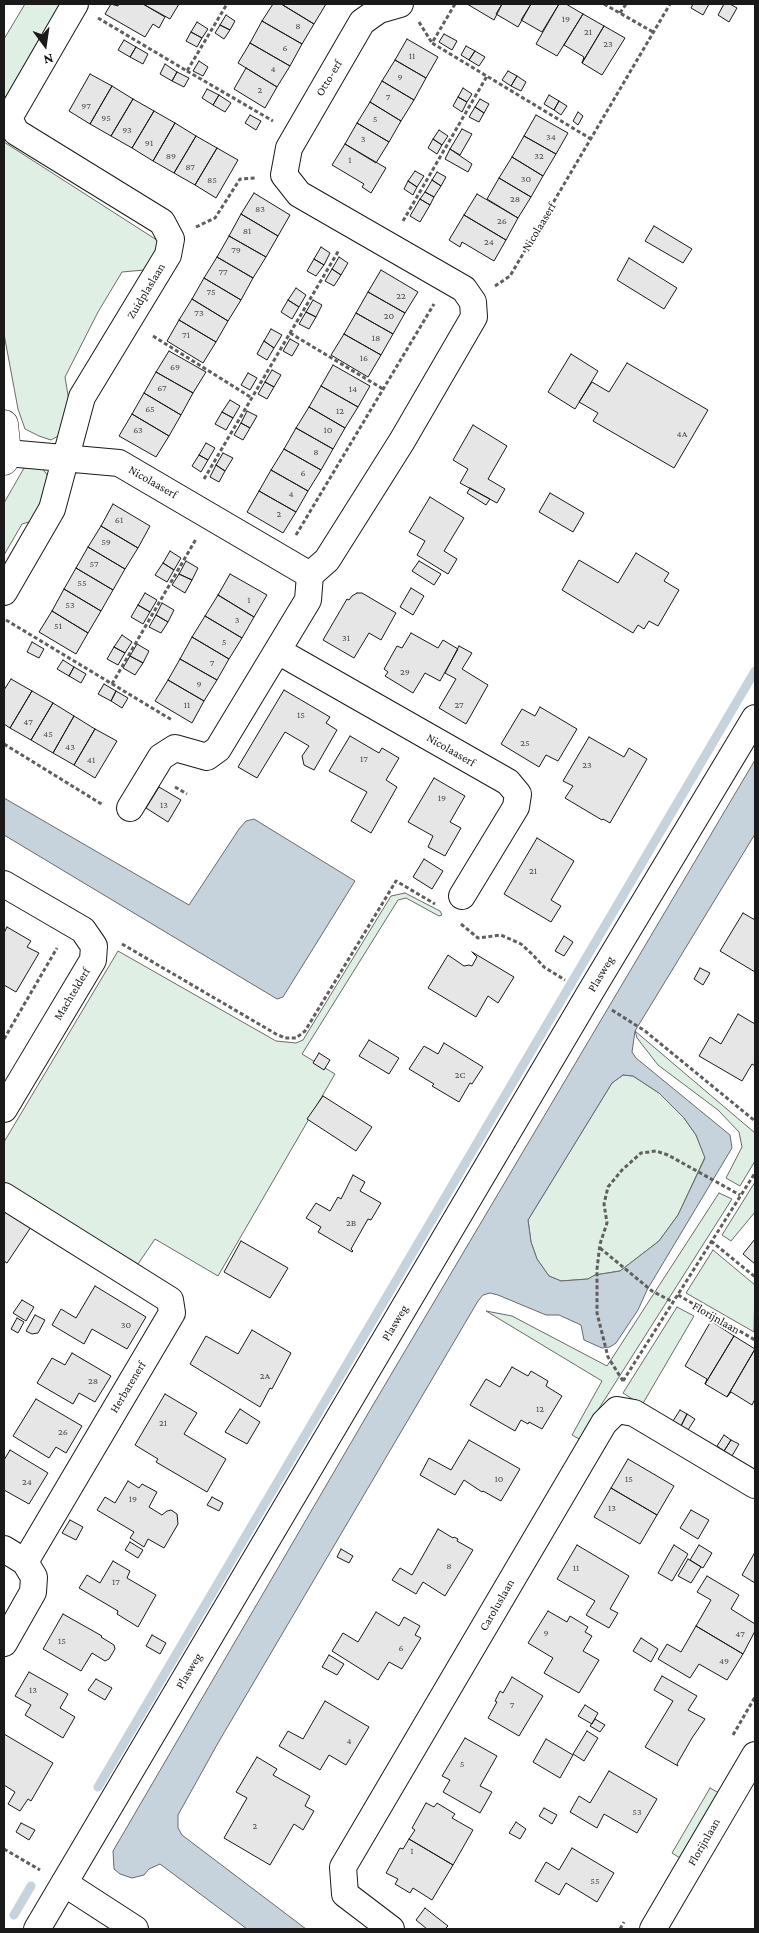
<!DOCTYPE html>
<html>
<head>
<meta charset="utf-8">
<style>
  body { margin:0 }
  #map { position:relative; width:759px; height:1933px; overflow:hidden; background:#fff; font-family:"Crimson Pro",serif }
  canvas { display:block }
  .frame { position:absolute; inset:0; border:5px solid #1a1a1a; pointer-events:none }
  .north { position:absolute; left:20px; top:20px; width:50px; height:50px; -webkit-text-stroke:4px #fff; paint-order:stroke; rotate:166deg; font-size:14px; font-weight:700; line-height:20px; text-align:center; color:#1a1a1a }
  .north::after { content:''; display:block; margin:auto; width:18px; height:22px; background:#1a1a1a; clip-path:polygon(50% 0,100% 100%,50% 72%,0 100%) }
</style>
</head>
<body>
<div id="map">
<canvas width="759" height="1933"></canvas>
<div class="frame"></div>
<div class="north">N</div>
</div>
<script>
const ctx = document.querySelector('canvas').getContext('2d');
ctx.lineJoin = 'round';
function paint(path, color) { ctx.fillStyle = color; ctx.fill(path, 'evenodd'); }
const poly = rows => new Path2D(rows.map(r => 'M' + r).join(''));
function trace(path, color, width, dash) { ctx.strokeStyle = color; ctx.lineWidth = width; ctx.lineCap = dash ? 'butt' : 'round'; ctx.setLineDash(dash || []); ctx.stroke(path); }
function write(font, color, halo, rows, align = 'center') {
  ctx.font = font + ' "Crimson Pro",serif'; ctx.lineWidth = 4; ctx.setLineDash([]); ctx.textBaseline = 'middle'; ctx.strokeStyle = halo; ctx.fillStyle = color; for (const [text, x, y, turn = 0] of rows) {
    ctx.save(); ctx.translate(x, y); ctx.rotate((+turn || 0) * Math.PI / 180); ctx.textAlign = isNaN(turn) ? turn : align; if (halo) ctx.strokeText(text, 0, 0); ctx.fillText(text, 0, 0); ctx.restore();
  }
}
const green = poly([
  [25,4,60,4,4,100,4,39,25,4],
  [4,142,163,244,144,270,122,272,98,312,65,377,70,407,58,436,51,440,39,436,25,429,18,409,4,334,4,142],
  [34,465,43,469,49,478,36,520,22,524,4,555,4,503,24,468,34,465],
  [405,893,440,911,442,915,439,916,406,898,398,900,302,1054,335,1074,218,1276,155,1239,138,1264,4,1183,4,1142,118,951,276,1041,296,1043,303,1040,391,896,405,893],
  [635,1031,755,1133,755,1161,740,1186,726,1178,742,1147,739,1132,718,1110,658,1065,637,1038,635,1031],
  [623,1075,633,1076,659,1093,684,1118,696,1135,705,1157,678,1215,659,1241,620,1271,595,1275,588,1279,561,1281,549,1276,537,1259,531,1242,528,1220,612,1083,623,1075],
  [755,1182,755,1212,731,1241,722,1235,755,1182],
  [719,1193,732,1199,598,1410,581,1440,572,1435,602,1381,486,1311,512,1316,607,1366,719,1193],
  [713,1250,755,1285,754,1332,686,1293,713,1250],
  [677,1307,694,1316,642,1405,623,1393,677,1307],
  [710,1788,719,1793,680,1858,672,1853,710,1788]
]);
const water = poly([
  [755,760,755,834,635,1031,632,1052,636,1058,730,1135,732,1148,647,1290,638,1310,616,1343,610,1347,602,1348,584,1340,581,1325,559,1315,546,1315,498,1295,490,1293,483,1295,478,1301,218,1743,178,1815,178,1828,182,1835,306,1929,247,1929,160,1864,149,1869,144,1875,132,1878,120,1874,114,1869,113,1851,373,1405,755,760],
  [623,1075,633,1076,659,1093,684,1118,696,1135,705,1158,678,1215,659,1241,620,1271,595,1275,588,1279,561,1281,549,1276,537,1259,531,1242,528,1220,612,1083,623,1075],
  [4,798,189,905,239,829,246,821,254,819,355,881,283,997,277,999,4,835,4,798]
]);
const stream = poly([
  [98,1787,755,671],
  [14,1915,31,1886]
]);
const building = poly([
  [111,4,118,6,119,4,143,4,165,17,159,28,153,24,145,37,105,14,111,4],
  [143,4,179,4,170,19,143,4],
  [273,4,281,4,314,24,302,44,262,21,273,4],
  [283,4,326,4,314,24,283,5,283,4],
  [467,4,502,4,494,20,467,4],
  [502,4,531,4,518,27,496,14,502,4],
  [531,4,559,4,542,32,521,20,531,4],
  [559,4,566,4,583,14,557,56,536,44,559,4],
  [693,4,709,4,703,15,691,8,693,4],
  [724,4,730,4,737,8,729,22,718,15,724,4],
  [583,14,604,26,582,63,584,57,564,45,583,14],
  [226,15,235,21,230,30,220,25,226,15],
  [262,21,302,44,290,66,250,43,262,21],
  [197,22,208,29,202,38,191,32,197,22],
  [220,25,230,30,224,39,215,33,220,25],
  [604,26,625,38,602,75,582,63,604,26],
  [191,32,202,38,197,47,186,41,191,32],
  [444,34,457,41,452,50,439,42,444,34],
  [407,39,438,57,426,78,395,60,407,39],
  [124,40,136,47,130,57,118,50,124,40],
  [250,43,290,66,277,87,238,63,250,43],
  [466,46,475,51,469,60,461,55,466,46],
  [136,47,148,54,143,64,130,57,136,47],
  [475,51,485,57,479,66,469,60,475,51],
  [395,60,426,78,414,100,382,81,395,60],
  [199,61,208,67,203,76,193,71,199,61],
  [165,64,177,72,172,81,160,74,165,64],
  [246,68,277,87,265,108,234,89,246,68],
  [508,71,517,76,511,86,502,80,508,71],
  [177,72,189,78,184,87,172,81,177,72],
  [90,74,112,86,90,124,69,111,90,74],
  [517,76,526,82,521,91,511,86,517,76],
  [382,81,414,100,401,121,370,102,382,81],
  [112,86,133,99,111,136,90,124,112,86],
  [463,88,472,94,467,102,458,97,463,88],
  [207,89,219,95,213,105,202,98,207,89],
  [219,95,231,103,225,112,213,105,219,95],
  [549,95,559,101,554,110,544,104,549,95],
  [458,97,467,102,462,112,453,106,458,97],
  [133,99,154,111,132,148,111,136,133,99],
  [480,99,489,104,484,113,475,107,480,99],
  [559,101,567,106,561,115,554,110,559,101],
  [370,102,401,121,389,142,357,123,370,102],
  [475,107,484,113,479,122,469,117,475,107],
  [154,111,175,123,153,161,132,148,154,111],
  [578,112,583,116,578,125,573,121,578,112],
  [250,115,261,121,256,130,245,123,250,115],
  [536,115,568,133,556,154,524,136,536,115],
  [175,123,196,136,174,173,153,161,175,123],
  [357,123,389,142,376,163,345,144,357,123],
  [462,129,472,134,460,155,450,149,462,129],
  [439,130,448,136,442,145,433,139,439,130],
  [196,136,217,148,195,185,174,173,196,136],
  [524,136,556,154,543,176,512,157,524,136],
  [433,139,442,145,437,154,428,148,433,139],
  [345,144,386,168,371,193,362,187,364,184,332,165,345,144],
  [217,148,238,160,216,198,195,185,217,148],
  [450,149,472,164,468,172,445,159,450,149],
  [512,157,543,176,531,197,499,178,512,157],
  [415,171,424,176,417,187,408,181,415,171],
  [437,172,446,177,441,186,432,180,437,172],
  [499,178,531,197,518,218,487,199,499,178],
  [432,180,441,186,434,197,425,192,432,180],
  [408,181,417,187,413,195,404,189,408,181],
  [425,192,434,197,430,205,420,199,425,192],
  [254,193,290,215,278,236,241,214,254,193],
  [477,194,518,218,506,240,464,215,477,194],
  [420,199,430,205,420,222,410,216,420,199],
  [241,214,278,236,266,257,229,236,241,214],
  [464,215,506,240,494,261,462,242,460,247,449,240,464,215],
  [654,226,692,249,683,263,645,241,654,226],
  [229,236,266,257,253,278,217,257,229,236],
  [321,247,330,253,324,265,314,259,321,247],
  [217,257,253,278,241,300,204,278,217,257],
  [339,257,348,263,341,275,332,269,339,257],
  [629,258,677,288,664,309,617,280,629,258],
  [314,259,324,265,316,276,307,271,314,259],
  [332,269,341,275,334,286,325,281,332,269],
  [381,270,418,292,405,313,368,292,381,270],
  [204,278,241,300,228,321,192,299,204,278],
  [296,288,306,295,299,307,288,300,296,288],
  [368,292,405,313,393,334,356,313,368,292],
  [192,299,228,321,216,342,179,320,192,299],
  [288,300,299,307,292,319,281,312,288,300],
  [313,300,322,305,316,317,306,312,313,300],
  [306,312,316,317,309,329,299,324,306,312],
  [356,313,393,334,381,355,344,334,356,313],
  [179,320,216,342,203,363,167,341,179,320],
  [271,329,282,335,274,348,264,341,271,329],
  [344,334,381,355,368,377,331,355,344,334],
  [290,339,299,344,292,356,283,351,290,339],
  [264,341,274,348,267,360,257,354,264,341],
  [169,351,206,372,193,393,156,372,169,351],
  [571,354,598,371,575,409,548,392,571,354],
  [627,363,708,410,674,468,593,421,598,413,579,402,592,382,609,392,627,363],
  [333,365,370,386,358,407,321,386,333,365],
  [272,370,281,375,274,387,265,382,272,370],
  [156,372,193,393,181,415,144,393,156,372],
  [248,373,257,378,250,390,241,385,248,373],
  [265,382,274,387,267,399,258,394,265,382],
  [321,386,358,407,345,428,309,407,321,386],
  [144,393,181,415,169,436,132,414,144,393],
  [230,400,240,406,233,418,222,412,230,400],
  [309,407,345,428,333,449,296,428,309,407],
  [247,411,257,416,250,428,241,423,247,411],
  [222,412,233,418,226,430,215,424,222,412],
  [132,414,169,436,156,457,119,436,132,414],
  [241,423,250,428,243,440,234,435,241,423],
  [473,425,507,446,488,479,505,489,497,503,460,483,468,469,453,460,473,425],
  [296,428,333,449,321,470,284,449,296,428],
  [206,443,215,448,208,460,199,455,206,443],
  [284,449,321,470,308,491,271,470,284,449],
  [223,453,233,458,225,471,216,465,223,453],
  [199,455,208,460,201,472,192,466,199,455],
  [216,465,225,471,219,482,210,477,216,465],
  [271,470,308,491,296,512,259,491,271,470],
  [470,488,490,499,486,505,467,493,470,488],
  [259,491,296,512,283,533,247,512,259,491],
  [550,493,584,513,573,532,539,512,550,493],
  [430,497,464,518,444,551,457,559,448,574,417,555,425,541,409,532,430,497],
  [113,504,150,526,138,548,101,526,113,504],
  [101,526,138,548,125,569,88,547,101,526],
  [88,547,125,569,113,590,76,568,88,547],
  [170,551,181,558,174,570,163,563,170,551],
  [636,553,669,573,664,581,679,590,658,626,649,621,644,629,638,625,633,633,562,590,579,560,618,583,636,553],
  [186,561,198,568,192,580,179,574,186,561],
  [419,561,441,574,434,585,412,571,419,561],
  [163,563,174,570,167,582,155,575,163,563],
  [76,568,113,590,101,611,64,589,76,568],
  [179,574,192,580,185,593,172,585,179,574],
  [230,574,267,595,254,617,218,595,230,574],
  [411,588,424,596,413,615,400,607,411,588],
  [64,589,101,611,88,633,52,611,64,589],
  [145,593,157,600,150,612,138,605,145,593],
  [357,593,362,593,396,613,381,640,369,633,354,658,323,640,347,599,349,600,352,596,357,593],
  [218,595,254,617,242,638,205,616,218,595],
  [162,603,174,610,168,622,156,615,162,603],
  [138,605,150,612,143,624,131,617,138,605],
  [52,611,88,633,76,654,39,632,52,611],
  [156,615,168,622,161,633,149,627,156,615],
  [205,616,242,638,229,659,192,637,205,616],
  [411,633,438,648,443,640,458,649,440,681,425,673,413,693,385,676,388,672,384,669,397,646,402,648,411,633],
  [122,635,132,642,125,653,114,647,122,635],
  [192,637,229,659,217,680,180,659,192,637],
  [32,642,44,649,39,658,27,652,32,642],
  [137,644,149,651,143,663,130,656,137,644],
  [459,646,472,653,462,669,488,685,466,724,439,708,456,679,445,673,459,646],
  [114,647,125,653,118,665,107,659,114,647],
  [130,656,143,663,135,675,123,668,130,656],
  [180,659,217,680,204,701,168,680,180,659],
  [63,660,74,667,69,676,57,669,63,660],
  [74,667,86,674,81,683,69,676,74,667],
  [11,679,32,691,10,728,4,724,4,690,11,679],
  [168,680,204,701,192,723,155,701,168,680],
  [104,684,116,691,111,701,98,694,104,684],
  [284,690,330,717,326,723,337,730,314,770,304,765,302,756,309,746,285,732,257,778,238,767,284,690],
  [32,691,53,703,31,740,10,728,32,691],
  [116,691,128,698,122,708,111,701,116,691],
  [53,703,74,716,53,753,31,740,53,703],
  [540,707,577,729,558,761,546,755,539,767,501,744,522,709,535,716,540,707],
  [74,716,95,729,74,765,53,753,74,716],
  [95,729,117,741,95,778,74,765,95,729],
  [350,736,379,753,382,748,399,758,386,780,397,787,371,833,351,821,367,792,329,771,350,736],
  [589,737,624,757,629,748,647,759,610,823,603,819,602,820,565,798,573,786,563,781,589,737],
  [434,778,465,796,450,822,461,828,445,856,428,847,433,836,408,822,434,778],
  [159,787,181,800,168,822,146,808,159,787],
  [537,838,574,861,551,900,561,906,551,922,504,894,537,838],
  [424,859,443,871,432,889,413,877,424,859],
  [743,913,755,920,755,972,720,951,743,913],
  [7,927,31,941,27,947,39,953,16,992,4,985,4,933,7,927],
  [564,936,573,942,564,956,555,951,564,936],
  [472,952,514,977,498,1003,488,996,476,1017,428,988,448,955,464,966,469,965,472,966,477,957,472,952],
  [700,968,710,973,703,985,694,979,700,968],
  [738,1014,755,1024,755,1066,752,1064,742,1081,699,1056,710,1037,721,1044,738,1014],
  [369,1040,399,1058,389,1074,359,1056,369,1040],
  [444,1043,483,1067,472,1084,470,1083,459,1102,432,1086,434,1084,409,1069,424,1046,438,1054,444,1043],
  [319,1053,330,1060,324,1070,313,1063,319,1053],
  [323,1096,372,1127,356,1151,307,1119,323,1096],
  [353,1175,365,1182,360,1191,381,1203,371,1220,368,1219,351,1249,353,1251,352,1252,318,1232,321,1227,306,1218,316,1203,330,1211,338,1197,341,1199,353,1175],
  [4,1211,31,1227,7,1263,4,1261,4,1211],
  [755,1239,755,1264,743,1254,755,1239],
  [241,1241,288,1268,270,1298,224,1272,241,1241],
  [95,1286,146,1317,127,1349,92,1329,84,1344,52,1325,61,1309,76,1318,95,1286],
  [22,1300,34,1307,26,1321,13,1313,22,1300],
  [35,1315,45,1320,38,1333,32,1334,26,1331,35,1315],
  [17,1318,24,1322,18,1333,11,1329,17,1318],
  [711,1321,734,1336,705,1384,707,1379,685,1366,711,1321],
  [252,1330,291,1353,272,1389,270,1388,260,1407,190,1364,206,1336,238,1354,252,1330],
  [734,1336,755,1349,727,1397,705,1384,734,1336],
  [755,1349,755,1399,752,1405,731,1392,727,1397,755,1349],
  [72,1353,111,1376,95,1402,79,1393,73,1404,37,1383,52,1358,65,1365,72,1353],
  [512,1367,528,1376,531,1371,548,1381,546,1386,562,1396,542,1429,529,1422,528,1424,521,1420,515,1431,470,1405,486,1379,500,1387,512,1367],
  [165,1394,197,1413,184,1434,226,1459,207,1492,156,1462,158,1459,135,1445,165,1394],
  [36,1399,82,1426,66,1453,56,1447,49,1458,13,1436,36,1399],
  [240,1409,260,1422,247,1444,225,1432,240,1409],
  [680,1410,687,1414,681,1426,673,1421,680,1410],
  [687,1414,695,1419,688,1430,681,1426,687,1414],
  [724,1435,731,1440,724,1451,717,1446,724,1435],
  [469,1440,520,1469,501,1501,483,1491,482,1492,464,1480,455,1495,420,1475,429,1458,451,1470,469,1440],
  [731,1440,739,1444,732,1456,724,1451,731,1440],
  [10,1450,48,1473,29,1504,4,1490,4,1460,10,1450],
  [628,1459,674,1486,657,1515,611,1488,628,1459],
  [128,1481,139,1488,142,1484,157,1492,149,1507,162,1515,167,1511,171,1510,177,1514,178,1524,164,1548,148,1539,144,1547,130,1538,134,1532,97,1510,105,1497,115,1503,128,1481],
  [611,1488,657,1515,640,1544,594,1517,611,1488],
  [212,1497,223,1503,219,1511,207,1505,212,1497],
  [691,1510,709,1520,698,1539,680,1528,691,1510],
  [70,1520,83,1527,76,1540,62,1533,70,1520],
  [438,1529,453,1538,454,1537,458,1539,457,1541,473,1550,445,1596,423,1582,416,1594,392,1580,400,1568,412,1575,438,1529],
  [130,1542,143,1550,138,1558,125,1550,130,1542],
  [577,1545,629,1576,610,1609,618,1613,609,1628,586,1615,595,1601,557,1579,577,1545],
  [674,1545,688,1554,672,1581,658,1573,674,1545],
  [699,1545,712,1553,703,1568,690,1560,699,1545],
  [341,1549,353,1556,349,1563,337,1557,341,1549],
  [755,1552,755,1583,742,1575,755,1552],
  [688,1559,701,1567,691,1583,678,1576,688,1559],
  [113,1561,130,1571,127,1578,156,1595,138,1627,117,1614,118,1611,79,1588,87,1575,100,1583,113,1561],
  [707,1576,739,1595,731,1609,755,1624,755,1631,743,1654,696,1626,711,1600,697,1592,707,1576],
  [548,1611,567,1622,570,1616,588,1627,585,1632,592,1636,583,1651,599,1660,579,1693,544,1673,553,1658,528,1643,548,1611],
  [376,1612,399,1626,404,1617,420,1626,415,1635,421,1638,402,1669,389,1662,378,1680,332,1651,343,1633,358,1642,376,1612],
  [63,1614,102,1636,101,1637,114,1645,115,1649,109,1659,105,1661,92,1653,81,1671,43,1649,63,1614],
  [696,1626,743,1654,727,1680,699,1664,690,1678,658,1659,667,1644,681,1652,696,1626],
  [152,1635,166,1643,160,1654,146,1646,152,1635],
  [641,1638,658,1649,651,1662,633,1651,641,1638],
  [329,1655,344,1664,337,1675,322,1667,329,1655],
  [29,1672,68,1694,60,1708,75,1717,63,1738,25,1715,31,1705,15,1696,29,1672],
  [662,1676,697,1696,688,1710,705,1719,692,1738,677,1764,678,1766,645,1747,673,1701,654,1690,662,1676],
  [512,1677,543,1696,519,1736,488,1718,497,1702,495,1701,500,1691,503,1693,512,1677],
  [96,1679,112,1688,105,1700,88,1690,96,1679],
  [325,1701,369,1727,346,1765,329,1755,320,1770,279,1746,288,1731,303,1739,325,1701],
  [585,1705,598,1713,592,1724,578,1716,585,1705],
  [595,1719,605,1725,600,1732,590,1726,595,1719],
  [587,1731,598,1738,584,1761,573,1754,587,1731],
  [4,1734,53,1763,31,1801,28,1799,20,1811,8,1804,15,1792,4,1785,4,1734],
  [465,1738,497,1756,480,1786,492,1792,480,1813,443,1792,450,1780,442,1776,465,1738],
  [546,1739,573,1755,560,1778,533,1762,546,1739],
  [257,1757,277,1769,273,1775,310,1796,305,1806,314,1811,303,1830,294,1824,270,1865,224,1838,247,1798,236,1792,257,1757],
  [609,1771,657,1799,637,1833,604,1814,597,1828,570,1812,579,1796,590,1803,609,1771],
  [426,1803,434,1807,437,1803,455,1814,452,1818,473,1830,453,1865,409,1839,415,1830,412,1828,426,1803],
  [544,1808,557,1815,552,1824,539,1816,544,1808],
  [516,1822,526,1829,520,1839,509,1833,516,1822],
  [21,1823,35,1830,29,1840,16,1832,21,1823],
  [409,1839,453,1865,432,1900,413,1888,410,1893,395,1884,398,1879,386,1873,400,1848,403,1849,409,1839],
  [572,1848,614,1873,597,1902,566,1883,559,1895,535,1881,546,1862,559,1870,572,1848],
  [425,1908,448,1926,445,1929,427,1929,416,1920,425,1908]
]);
const path = poly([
  [455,4,432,43,591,139],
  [604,4,653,32],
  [620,13,626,4],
  [98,18,187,71,227,4],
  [419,22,432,43],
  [187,71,273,121],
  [403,221,487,76],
  [196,227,215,218,240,179,256,178],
  [495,286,510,276,670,4],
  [290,333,383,389],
  [153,336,252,398],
  [204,479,339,250],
  [296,535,434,304],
  [6,620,172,720],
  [112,684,196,539],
  [4,744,103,805],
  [175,787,187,794],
  [461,924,478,938,501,935,521,944,532,954,544,967,565,980],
  [122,944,276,1034,285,1038,296,1038,305,1031,396,881,435,904],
  [612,1010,645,1031,755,1121],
  [4,1039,57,948],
  [711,1241,755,1277],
  [600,1248,652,1291,673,1302],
  [678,1295,755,1340],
  [623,1381,608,1357,597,1313,597,1269,600,1244,607,1223,604,1204,608,1187,622,1170,641,1153,656,1151,668,1155,740,1195],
  [623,1381,755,1173],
  [733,1735,755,1697],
  [4,1849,40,1870],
  [620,1929,624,1922]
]);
const street = poly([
  [7,453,119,463,310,575],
  [4,592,52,509,82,397,168,255,171,239,162,222,16,132,9,118,75,4],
  [278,651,508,782,518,794,516,807,462,896],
  [130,808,161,757,175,748,207,757,218,749,308,600,310,575,327,560,402,441,474,317,473,302,464,289,299,194,284,175,289,148,362,22,379,10,400,4],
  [4,884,83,930,94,946,93,960,4,1109],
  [4,1196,170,1300,172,1313,25,1562,34,1577,33,1592,4,1643],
  [4,1549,25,1562],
  [64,1883,135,1929],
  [37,1929,591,991,755,718],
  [391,1929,345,1894,343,1867,604,1423,617,1410,634,1413,755,1485],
  [653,1929,755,1755]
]);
const secondary = poly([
  [4,424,7,453,4,461]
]);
const numberNames = [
  ["19",566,19],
  ["8",298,26],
  ["21",588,32],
  ["23",608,44],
  ["6",285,48],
  ["11",412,56],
  ["4",273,69],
  ["9",400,77],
  ["2",260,90],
  ["7",388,97],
  ["97",86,106],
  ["95",106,118],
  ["5",375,119],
  ["93",127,130],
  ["34",551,137],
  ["3",363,139],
  ["91",149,143],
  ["89",171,156],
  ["32",539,156],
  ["1",350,160],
  ["87",190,167],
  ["30",526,179],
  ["85",212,180],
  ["28",515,199],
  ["83",260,209],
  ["26",502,221],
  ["81",247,231],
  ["24",489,242],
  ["79",236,250],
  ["77",223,272],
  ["75",211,292],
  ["22",401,296],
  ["73",199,313],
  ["20",389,316],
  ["71",186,335],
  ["18",376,338],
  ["16",364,358],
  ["69",175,367],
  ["67",162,388],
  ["14",353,389],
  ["65",150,409],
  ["12",340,411],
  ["63",138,430],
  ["10",328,430],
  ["4A",682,434],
  ["8",316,452],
  ["6",303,473],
  ["4",291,494],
  ["2",279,514],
  ["61",119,520],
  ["59",106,542],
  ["57",94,564],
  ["55",82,583],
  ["1",249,600],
  ["53",70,605],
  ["3",237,620],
  ["51",58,626],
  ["31",346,638],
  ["5",224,642],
  ["7",212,663],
  ["29",405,672],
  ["9",199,684],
  ["11",187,705],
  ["27",459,705],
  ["15",301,715],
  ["47",28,722],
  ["45",48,734],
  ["25",525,743],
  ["43",70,747],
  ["17",364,759],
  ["41",91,760],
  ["23",587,765],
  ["19",442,798],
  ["13",164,805],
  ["21",533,871],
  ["2C",460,1075],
  ["2B",351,1223],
  ["30",126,1325],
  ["2A",265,1376],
  ["28",93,1381],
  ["12",540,1409],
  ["21",163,1423],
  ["26",63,1432],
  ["10",499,1479],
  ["15",629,1479],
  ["24",27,1482],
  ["19",133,1499],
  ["13",612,1508],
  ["8",449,1566],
  ["11",576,1568],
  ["17",116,1582],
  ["9",546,1633],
  ["47",740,1634],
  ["15",62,1641],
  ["6",401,1648],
  ["49",724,1661],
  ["13",33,1690],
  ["7",512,1705],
  ["4",349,1741],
  ["5",462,1764],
  ["53",637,1812],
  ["2",255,1826],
  ["1",412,1851],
  ["55",595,1881]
];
const streetNames = [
  ["Otto-erf",329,78,-59],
  ["Nicolaaserf",539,227,-59],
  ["Zuidplaslaan",146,291,-59],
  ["Nicolaaserf",153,482,30],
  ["Nicolaaserf",451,750,30],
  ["Plasweg",601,974,-59],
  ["Machtelderf",72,994,-59],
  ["Florijnlaan",716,1318,30],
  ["Plasweg",395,1323,-59],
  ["Herbarenerf",128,1387,-59],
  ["Caroluslaan",497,1605,-60],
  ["Plasweg",189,1671,-59],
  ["Florijnlaan",704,1842,-60]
];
paint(green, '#e0efe3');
trace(green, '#6a6a6a', 1);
paint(water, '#c6d2dc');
trace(water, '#6a6a6a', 1);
trace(stream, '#c6d2dc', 9);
paint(building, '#e6e6e6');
trace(building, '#1a1a1a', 1);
trace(street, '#1a1a1a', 28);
trace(secondary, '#1a1a1a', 29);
trace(path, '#5f5f5f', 3, [4, 2.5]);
trace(street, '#fff', 26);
trace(secondary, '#fff', 28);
write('10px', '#4d4d4d', null, numberNames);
write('12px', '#1a1a1a', '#fff', streetNames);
</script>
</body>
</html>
